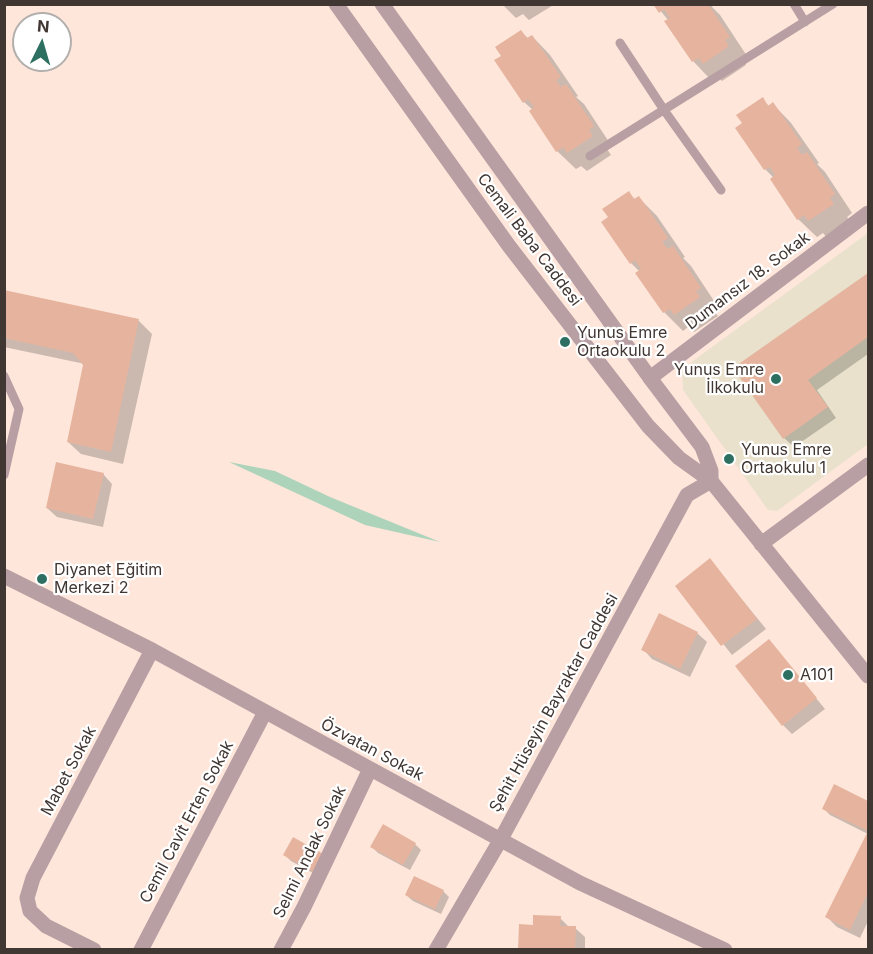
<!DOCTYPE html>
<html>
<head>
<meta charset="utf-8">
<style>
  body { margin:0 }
  #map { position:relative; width:873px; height:954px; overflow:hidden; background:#fee6da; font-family:Inter,sans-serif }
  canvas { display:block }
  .frame { position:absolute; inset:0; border:6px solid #403632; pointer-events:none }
  .north { position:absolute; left:12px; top:12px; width:60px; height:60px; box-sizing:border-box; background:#fff; border:2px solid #b3afad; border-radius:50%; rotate:5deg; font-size:16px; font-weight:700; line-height:24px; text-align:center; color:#403632 }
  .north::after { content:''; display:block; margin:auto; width:21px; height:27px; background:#2d7061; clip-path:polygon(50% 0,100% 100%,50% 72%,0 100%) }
</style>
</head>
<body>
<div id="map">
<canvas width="873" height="954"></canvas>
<div class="frame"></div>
<div class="north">N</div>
</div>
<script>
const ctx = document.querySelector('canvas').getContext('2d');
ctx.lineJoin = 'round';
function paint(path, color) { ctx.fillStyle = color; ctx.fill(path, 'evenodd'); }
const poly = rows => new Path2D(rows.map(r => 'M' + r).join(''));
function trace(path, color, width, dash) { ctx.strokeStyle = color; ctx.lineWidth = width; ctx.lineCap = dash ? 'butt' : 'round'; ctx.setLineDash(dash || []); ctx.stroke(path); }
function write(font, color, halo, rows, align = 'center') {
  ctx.font = font + ' Inter,sans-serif'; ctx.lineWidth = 4.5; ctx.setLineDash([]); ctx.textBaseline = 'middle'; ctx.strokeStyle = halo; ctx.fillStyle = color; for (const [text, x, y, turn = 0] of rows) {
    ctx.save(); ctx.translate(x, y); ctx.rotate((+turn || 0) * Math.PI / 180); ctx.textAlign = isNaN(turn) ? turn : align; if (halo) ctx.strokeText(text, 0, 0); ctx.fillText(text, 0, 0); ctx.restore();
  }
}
const education = poly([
  [868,233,868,444,777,511,768,510,683,390,682,369]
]);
const green = poly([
  [229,462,275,471,330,497,440,542,365,525]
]);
const shadow = poly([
  [502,4,555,4,529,20,523,14,516,18],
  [655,4,713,4,712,7,720,15,747,56,742,59,746,65,722,81,717,76,711,80,693,61,668,20],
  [521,32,529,39,532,36,550,55,578,96,576,97,584,104,611,145,607,149,611,155,587,171,581,166,576,169,557,151,533,110,524,102,503,56],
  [762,99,770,107,773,104,791,123,819,163,817,164,825,172,852,213,847,217,852,223,828,239,823,233,817,237,798,219,774,178,765,169,744,124],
  [628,193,636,200,639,198,657,216,685,257,683,258,691,266,718,307,713,310,718,316,694,332,688,327,683,331,664,312,638,273,640,272,631,263,610,218],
  [868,275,868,354,817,390,836,418,794,447,784,438,735,368],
  [4,291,139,321,152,334,123,464,81,454,68,442,85,364,4,347],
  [103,474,112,484,103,527,57,517,47,508],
  [710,560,766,629,732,655,677,586],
  [697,633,707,642,690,677,652,659,643,649],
  [769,641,825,709,792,734,783,725],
  [834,786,868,803,868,834,830,815,823,808],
  [868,834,868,921,860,938,837,927,827,917],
  [294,839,322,878,291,861,285,855],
  [415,844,421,850,410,870,378,853,372,847],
  [443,891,449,897,441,914,413,901,406,895],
  [560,918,570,928,575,928,585,937,585,950,520,950,534,927]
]);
const building = poly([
  [653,4,708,4,730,37,725,40,729,46,703,64,699,58,692,62,664,21,670,18,664,9,659,13],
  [521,30,527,38,532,35,561,77,556,80,561,87,566,84,594,126,589,130,593,136,567,153,563,147,556,152,529,111,534,107,528,99,523,103,494,60,501,56,495,47],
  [763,97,768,106,773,102,802,144,797,148,802,155,807,152,835,194,830,198,834,204,808,221,804,215,797,220,770,179,775,175,770,167,764,170,735,128,742,123,736,115],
  [629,191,634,199,639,196,668,238,662,242,668,249,673,246,701,288,696,291,700,297,674,315,670,309,663,313,635,273,641,269,635,260,630,264,601,222,608,217,602,209],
  [868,273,868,337,808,380,828,407,783,439,733,368],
  [4,290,139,319,111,452,67,442,83,365,73,353,4,338],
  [56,462,104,473,93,519,46,508],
  [710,558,757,619,721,646,675,586],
  [659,613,698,632,680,669,641,650],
  [769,639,817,698,782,726,735,666],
  [834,784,868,801,868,892,850,930,825,917,868,831,822,809],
  [383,824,416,843,403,865,370,847],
  [293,837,325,855,315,873,283,855],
  [414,876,444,890,435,909,405,895],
  [533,915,561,916,560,926,576,926,575,950,518,950,519,924,533,925]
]);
const service = poly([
  [794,4,805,22],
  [620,43,664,110,721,190],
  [590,156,833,4],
  [4,376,19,409,4,475]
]);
const minor = poly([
  [650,378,868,213],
  [761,544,868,465],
  [4,576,152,650,580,883,725,950],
  [94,950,46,926,30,911,27,898,33,878,152,650],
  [141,950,265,712],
  [281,950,304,907,370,769],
  [436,950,501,839,687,495,711,481,868,676]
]);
const tertiary = poly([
  [336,4,509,246,648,426,679,458,711,481],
  [382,4,650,378,702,447,711,471,711,481]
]);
const markers = [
  [565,342,6,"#2d7061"],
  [776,379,6,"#2d7061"],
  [729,459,6,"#2d7061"],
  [42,579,6,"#2d7061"],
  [788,675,6,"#2d7061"]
];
const streetNames = [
  ["Cemali Baba Caddesi",529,240,53],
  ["Dumansız 18. Sokak",748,281,-37],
  ["Şehit Hüseyin Bayraktar Caddesi",554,703,-61],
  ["Özvatan Sokak",372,750,28],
  ["Mabet Sokak",69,771,-62],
  ["Cemil Cavit Erten Sokak",187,822,-62],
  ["Selmi Andak Sokak",310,852,-64]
];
const poiNames = [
  ["Yunus Emre",577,333],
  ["Ortaokulu 2",577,351],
  ["Yunus Emre",764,370,"right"],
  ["İlkokulu",764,388,"right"],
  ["Yunus Emre",741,450],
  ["Ortaokulu 1",741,468],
  ["Diyanet Eğitim",54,570],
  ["Merkezi 2",54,588],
  ["A101",800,675]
];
paint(education, '#e9e1cc');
paint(green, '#add3ba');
paint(shadow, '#0003');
paint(building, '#e6b49e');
trace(service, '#b89fa3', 9);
trace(minor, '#b89fa3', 15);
trace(tertiary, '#b89fa3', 15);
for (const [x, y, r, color] of markers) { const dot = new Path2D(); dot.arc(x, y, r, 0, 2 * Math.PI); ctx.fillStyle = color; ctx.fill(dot); trace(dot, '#fff', 2); }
write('16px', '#403632', '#fff', streetNames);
write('16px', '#403632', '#fff', poiNames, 'left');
</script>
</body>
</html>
